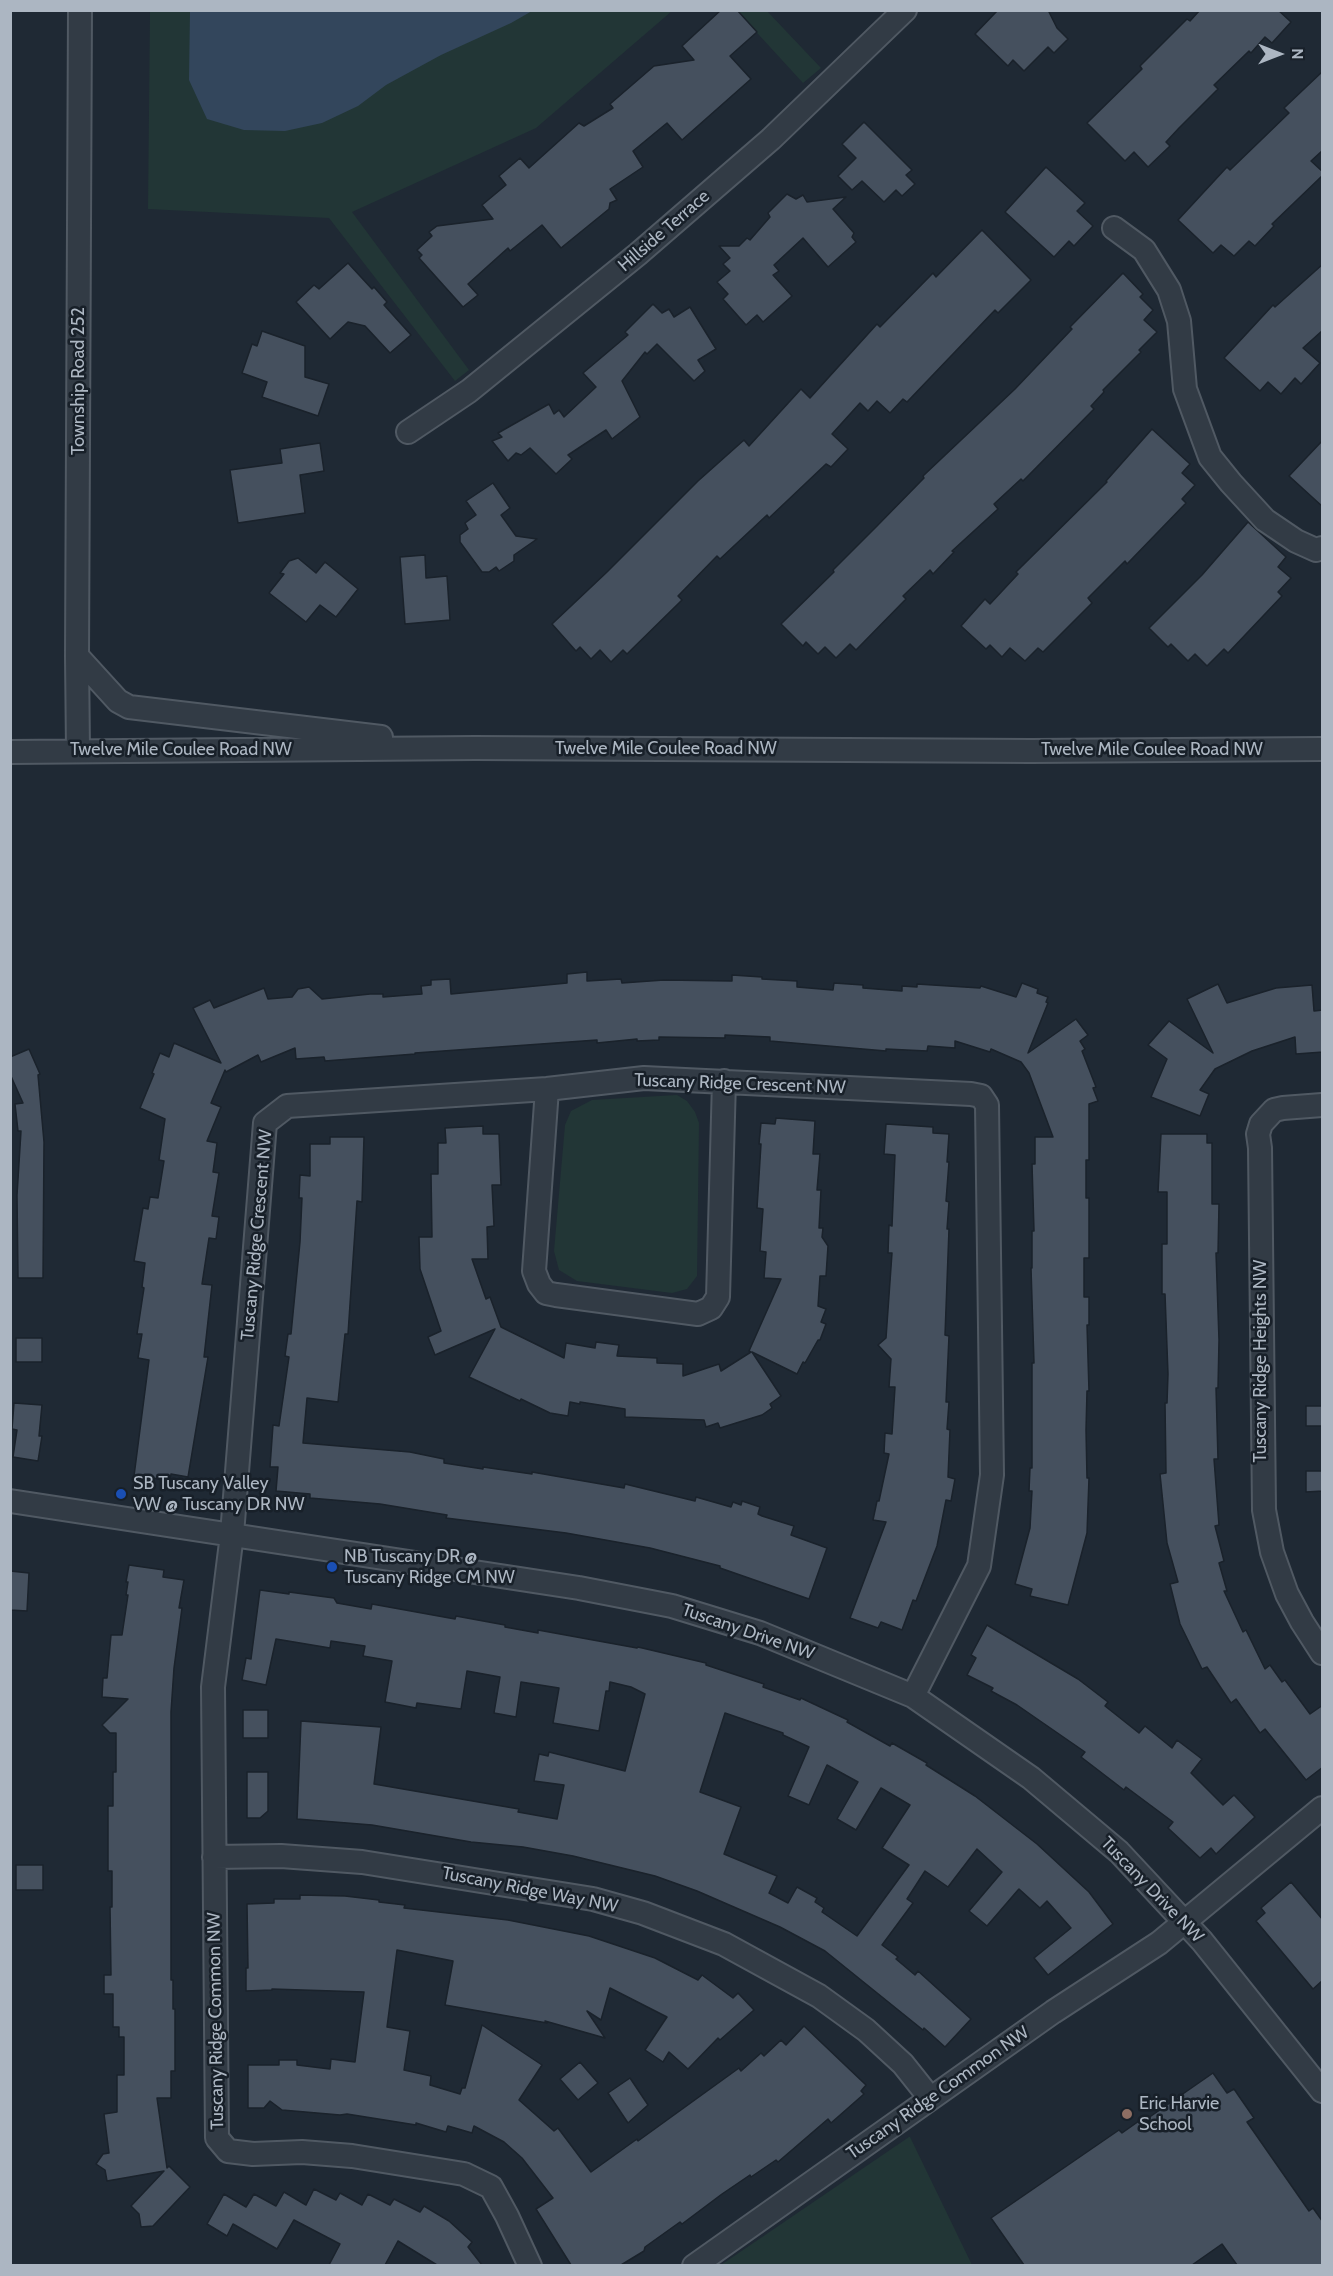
<!DOCTYPE html>
<html>
<head>
<meta charset="utf-8">
<style>
  body { margin:0 }
  #map { position:relative; width:1333px; height:2276px; overflow:hidden; background:#1f2934; font-family:Cabin,sans-serif }
  canvas { display:block }
  .frame { position:absolute; inset:0; border:12px solid #acb6c2; pointer-events:none }
  .north { position:absolute; left:1249px; top:24px; width:60px; height:60px; -webkit-text-stroke:4px #182029; paint-order:stroke; rotate:90deg; font-size:16px; font-weight:700; line-height:24px; text-align:center; color:#acb6c2 }
  .north::after { content:''; display:block; margin:auto; width:21px; height:27px; background:#acb6c2; clip-path:polygon(50% 0,100% 100%,50% 72%,0 100%) }
</style>
</head>
<body>
<div id="map">
<canvas width="1333" height="2276"></canvas>
<div class="frame"></div>
<div class="north">N</div>
</div>
<script>
const c = document.querySelector('canvas').getContext('2d');
c.lineJoin = 'round';
function fill(path, color) { c.fillStyle = color; c.fill(path, 'evenodd'); }
const shape = rows => new Path2D(rows.map(r => 'M' + r).join(''));
function stroke(path, color, width, dash) { c.strokeStyle = color; c.lineWidth = width; c.lineCap = dash ? 'butt' : 'round'; c.setLineDash(dash || []); c.stroke(path); }
function write(font, color, halo, rows, align = 'center') {
  c.font = font + ' Cabin,sans-serif'; c.lineWidth = 5; c.setLineDash([]); c.textBaseline = 'middle'; c.strokeStyle = halo; c.fillStyle = color; for (const [text, x, y, turn = 0] of rows) {
    c.save(); c.translate(x, y); c.rotate((+turn || 0) * Math.PI / 180); c.textAlign = isNaN(turn) ? turn : align; if (halo) c.strokeText(text, 0, 0); c.fillText(text, 0, 0); c.restore();
  }
}
fill(shape([
  [150,11,672,11,536,128,352,212,469,370,455,381,329,218,148,209],
  [737,11,767,11,821,68,803,83],
  [677,1095,687,1101,695,1112,699,1123,697,1276,687,1289,672,1293,577,1281,559,1270,554,1251,565,1125,571,1111,592,1100],
  [910,2137,972,2265,721,2265,909,2137]
]), '#223636');
fill(shape([
  [190,11,190,10,532,11,511,23,441,55,386,85,358,106,322,123,285,131,244,130,207,119,189,80]
]), '#33465c');
const building = shape([
  [721,10,737,10,757,32,730,56,751,79,682,140,667,123,633,151,643,167,610,189,617,200,610,203,609,209,561,248,542,225,510,251,508,248,468,284,478,295,463,307,419,258,422,255,417,250,432,236,429,232,437,226,493,219,482,205,506,185,499,176,520,158,529,168,579,123,584,126,613,108,610,104,654,66,694,60,682,46,721,10],
  [998,10,1048,10,1057,28,1068,39,1054,53,1048,47,1024,71,1013,60,1008,66,975,34,998,10],
  [1200,10,1278,10,1291,22,1272,43,1265,37,1251,53,1249,51,1214,85,1218,89,1179,128,1166,142,1170,146,1148,167,1134,152,1125,161,1087,123,1142,69,1140,66,1187,19,1190,21,1200,10],
  [1323,71,1323,150,1311,161,1323,172,1323,175,1272,224,1274,226,1255,246,1249,241,1234,256,1221,245,1213,253,1178,220,1227,167,1230,170,1289,113,1284,108,1323,71],
  [864,122,912,170,906,175,915,184,902,196,896,190,884,202,862,181,852,190,838,176,856,158,842,144,864,122],
  [1046,167,1085,203,1077,211,1093,226,1074,246,1069,241,1054,257,1005,212,1046,167],
  [787,194,796,199,803,195,807,202,846,197,833,209,854,233,852,237,856,242,828,267,803,238,774,265,779,271,773,275,792,296,763,322,757,315,746,325,723,299,728,294,717,282,730,271,723,264,730,258,719,246,739,246,747,238,750,240,770,217,768,213,787,194],
  [982,230,1031,280,998,313,995,310,907,402,903,399,890,413,877,401,868,411,860,403,832,434,848,449,831,467,826,464,769,518,767,515,720,559,717,556,678,596,682,600,627,654,623,650,611,662,600,650,591,659,580,647,576,651,552,624,607,572,698,481,744,440,749,446,801,389,810,398,877,324,880,327,933,273,936,277,982,230],
  [348,263,372,289,374,287,387,302,384,305,411,335,390,353,365,326,348,322,330,339,296,302,314,285,319,289,348,263],
  [1323,264,1323,330,1303,348,1320,363,1301,384,1295,378,1281,394,1268,382,1260,391,1224,358,1273,305,1275,307,1323,264],
  [1123,273,1143,294,1140,297,1153,310,1144,320,1157,332,1139,350,1141,352,1103,390,1104,392,1091,406,1094,409,1023,481,1021,479,994,504,998,509,952,551,954,552,933,574,930,570,903,596,906,599,856,650,850,644,836,658,825,647,818,654,806,642,803,646,781,624,834,572,833,570,877,526,924,478,923,476,1015,389,1072,329,1070,327,1123,273],
  [653,304,662,313,669,309,674,317,690,307,716,349,698,360,705,371,694,381,657,344,647,354,645,352,622,381,640,417,612,439,606,430,568,455,572,459,556,474,530,448,521,455,516,453,508,461,492,441,502,437,498,433,549,404,554,414,559,410,564,417,596,387,583,373,628,335,625,332,653,304],
  [262,331,305,346,305,377,329,384,318,416,262,397,267,382,242,373,252,344,257,346,262,331],
  [1152,429,1190,464,1182,473,1195,485,1182,499,1186,503,1127,564,1125,561,1088,598,1092,603,1043,652,1038,648,1025,661,1010,648,1002,657,990,645,986,649,961,626,985,599,990,604,1018,574,1016,572,1107,482,1106,481,1152,429],
  [1323,440,1323,507,1289,476,1323,440],
  [320,443,324,471,300,475,305,513,238,523,230,470,282,463,280,449,320,443],
  [493,483,510,508,501,515,516,536,537,539,514,555,514,561,499,571,496,567,489,572,482,572,460,542,460,535,468,529,465,523,476,515,466,501,493,483],
  [1248,522,1286,557,1278,567,1291,578,1278,592,1282,596,1228,653,1224,649,1207,666,1195,654,1188,661,1171,644,1168,647,1149,628,1202,575,1248,522],
  [425,555,426,578,447,576,450,620,405,624,400,557,425,555],
  [298,558,316,573,325,562,358,589,336,617,320,605,306,622,269,593,284,574,280,573,289,561,298,558],
  [587,972,587,981,621,979,622,983,664,980,732,981,732,975,762,977,762,979,797,981,797,987,833,990,834,983,863,985,863,988,902,991,902,986,917,987,917,984,980,988,981,986,1016,997,1022,983,1038,989,1037,993,1048,997,1046,1002,1048,1003,1028,1053,1076,1019,1088,1035,1080,1041,1085,1049,1082,1051,1096,1087,1093,1088,1098,1101,1089,1104,1089,1160,1086,1160,1086,1198,1089,1198,1089,1258,1084,1258,1084,1297,1089,1297,1089,1325,1087,1325,1089,1391,1087,1391,1086,1430,1087,1478,1089,1478,1087,1533,1068,1605,1030,1596,1032,1589,1015,1584,1030,1528,1032,1491,1029,1491,1030,1468,1032,1468,1032,1363,1034,1363,1031,1268,1032,1268,1032,1231,1034,1231,1032,1164,1035,1164,1035,1137,1053,1137,1029,1073,1021,1062,991,1049,990,1052,955,1041,955,1048,928,1046,927,1051,886,1049,886,1051,770,1041,770,1037,725,1035,725,1038,659,1037,659,1040,637,1041,637,1039,597,1043,597,1040,415,1053,415,1054,325,1061,324,1057,296,1059,295,1048,261,1062,258,1055,226,1072,225,1070,211,1103,221,1107,207,1141,217,1143,213,1172,219,1173,212,1216,219,1217,216,1239,209,1238,202,1284,212,1285,204,1357,208,1357,188,1477,171,1474,170,1480,134,1476,149,1360,138,1358,142,1334,137,1334,144,1288,142,1287,145,1263,134,1261,143,1208,148,1209,150,1197,158,1198,164,1161,159,1160,165,1119,140,1108,154,1074,152,1073,160,1053,169,1057,174,1043,221,1063,193,1008,210,1000,214,1008,264,988,268,999,292,997,298,989,309,987,322,999,370,994,383,994,383,997,422,994,421,986,431,985,431,980,450,979,451,994,567,983,567,974,587,972],
  [1218,984,1227,1003,1276,988,1312,985,1314,1011,1323,1010,1323,1052,1296,1054,1295,1037,1252,1051,1215,1069,1200,1090,1209,1094,1200,1116,1151,1097,1167,1059,1148,1045,1169,1021,1213,1053,1187,999,1218,984],
  [29,1049,40,1074,38,1075,44,1142,43,1278,18,1278,17,1195,21,1131,18,1131,15,1104,23,1103,10,1074,10,1057,29,1049],
  [776,1118,815,1121,813,1154,820,1154,817,1190,821,1190,819,1228,823,1228,822,1237,828,1246,826,1276,820,1276,818,1306,826,1309,821,1322,826,1324,820,1340,818,1340,805,1363,803,1362,797,1374,752,1352,781,1396,770,1404,772,1408,762,1415,720,1428,718,1423,706,1427,704,1420,625,1417,625,1409,580,1402,580,1404,570,1402,568,1416,550,1413,521,1399,520,1401,469,1377,495,1329,435,1355,428,1337,441,1331,420,1269,419,1237,432,1237,431,1174,438,1174,438,1143,446,1143,445,1128,483,1126,483,1134,499,1134,501,1185,492,1185,494,1226,487,1227,488,1259,472,1259,486,1299,490,1297,501,1327,564,1358,566,1343,595,1348,596,1342,619,1345,617,1356,657,1358,657,1363,683,1364,683,1376,719,1364,721,1371,751,1352,749,1351,781,1279,764,1278,766,1252,760,1251,763,1209,757,1208,761,1144,759,1144,761,1123,775,1124,776,1118],
  [886,1124,933,1127,933,1133,949,1134,947,1162,949,1162,946,1201,949,1202,947,1229,949,1229,945,1335,949,1336,946,1402,949,1402,947,1429,950,1430,948,1477,955,1479,951,1501,946,1500,937,1546,916,1601,913,1600,902,1630,881,1622,878,1628,850,1618,886,1522,873,1520,877,1501,879,1501,889,1454,884,1453,885,1433,892,1434,895,1387,889,1387,891,1359,878,1345,886,1338,892,1253,888,1253,889,1225,892,1226,895,1155,884,1154,886,1124],
  [1161,1134,1207,1134,1207,1143,1212,1143,1212,1204,1219,1204,1218,1253,1216,1253,1219,1340,1218,1388,1216,1388,1218,1459,1214,1459,1219,1525,1215,1526,1224,1561,1219,1563,1227,1591,1224,1591,1243,1632,1246,1630,1265,1669,1270,1665,1282,1682,1285,1680,1310,1714,1323,1705,1323,1767,1306,1780,1265,1729,1260,1733,1236,1699,1231,1703,1207,1667,1202,1669,1180,1624,1170,1584,1178,1582,1167,1543,1160,1474,1166,1473,1165,1403,1167,1403,1168,1374,1165,1294,1162,1294,1162,1244,1167,1244,1167,1192,1158,1192,1161,1134],
  [330,1137,364,1137,362,1202,357,1201,348,1334,345,1334,338,1402,307,1398,303,1443,410,1452,444,1459,444,1463,483,1469,483,1467,532,1474,532,1472,624,1488,625,1484,695,1501,696,1497,731,1507,733,1502,741,1505,742,1501,760,1507,758,1514,762,1516,794,1526,791,1535,827,1548,809,1599,720,1568,720,1566,650,1548,566,1533,446,1518,447,1515,380,1504,310,1498,310,1494,276,1491,278,1467,270,1467,273,1425,279,1426,289,1357,285,1356,288,1334,291,1334,300,1242,302,1198,299,1198,300,1175,310,1176,310,1144,330,1144,330,1137],
  [16,1338,42,1338,42,1362,16,1362,16,1338],
  [14,1403,42,1405,39,1436,42,1436,38,1461,13,1457,17,1430,12,1429,14,1403],
  [1306,1406,1323,1406,1323,1426,1306,1426,1306,1406],
  [1306,1471,1323,1471,1323,1491,1306,1492,1306,1471],
  [129,1565,164,1570,163,1577,184,1580,179,1608,182,1608,174,1668,171,1712,171,1980,173,1980,173,2009,175,2009,175,2071,171,2071,171,2098,157,2098,167,2168,169,2166,190,2187,153,2226,141,2227,139,2214,131,2206,164,2171,107,2181,105,2170,96,2164,103,2154,109,2153,104,2114,117,2112,117,2075,124,2075,124,2037,119,2037,119,2027,113,2027,113,1994,104,1994,104,1975,111,1975,110,1907,112,1907,112,1871,108,1871,108,1806,113,1806,113,1772,116,1772,116,1733,110,1733,102,1725,128,1699,102,1697,103,1678,107,1678,111,1635,122,1635,128,1595,126,1595,128,1582,126,1582,129,1565],
  [10,1571,29,1573,27,1611,10,1610,10,1571],
  [260,1590,289,1594,289,1592,334,1598,337,1603,371,1609,372,1604,455,1619,456,1616,505,1625,505,1627,538,1633,538,1630,637,1648,638,1647,706,1663,706,1665,764,1684,763,1687,800,1700,801,1698,848,1720,847,1722,890,1746,892,1743,927,1763,926,1765,975,1796,1037,1844,1089,1892,1113,1924,1048,1975,1034,1958,1071,1928,1047,1901,1040,1908,1019,1889,1018,1890,987,1926,969,1911,1002,1872,977,1849,948,1887,925,1871,907,1899,913,1903,882,1945,898,1957,896,1959,915,1975,918,1971,971,2019,945,2047,924,2028,923,2030,825,1951,780,1927,697,1891,655,1876,573,1856,523,1847,471,1842,372,1825,297,1819,301,1721,381,1727,374,1784,519,1809,518,1812,557,1819,564,1785,534,1781,539,1754,548,1756,549,1752,625,1771,645,1694,631,1687,610,1682,609,1691,606,1691,599,1731,553,1723,559,1688,521,1682,516,1717,494,1713,500,1677,467,1671,461,1709,417,1703,416,1708,385,1702,392,1661,363,1656,365,1646,331,1641,330,1648,276,1639,266,1685,242,1680,246,1658,251,1659,260,1590],
  [725,1713,783,1733,783,1735,809,1747,788,1796,809,1805,827,1765,858,1782,837,1819,856,1830,881,1788,910,1805,882,1848,909,1865,857,1936,822,1912,824,1908,815,1902,817,1898,797,1887,788,1903,769,1893,777,1876,724,1854,741,1807,700,1792,725,1713],
  [987,1625,1078,1679,1108,1702,1105,1706,1139,1733,1145,1726,1172,1748,1177,1740,1202,1759,1191,1773,1223,1805,1234,1795,1255,1817,1216,1854,1211,1848,1200,1858,1168,1828,1173,1822,1126,1787,1124,1790,1081,1757,1085,1752,1017,1705,991,1691,993,1688,967,1675,976,1658,971,1655,987,1625],
  [243,1710,268,1710,268,1738,243,1738,243,1710],
  [247,1772,268,1772,268,1811,260,1818,247,1818,247,1772],
  [16,1865,43,1865,43,1890,16,1890,16,1865],
  [1291,1882,1323,1920,1323,1980,1313,1989,1256,1921,1265,1913,1261,1908,1291,1882],
  [300,1895,345,1896,379,1900,379,1902,405,1905,404,1908,508,1920,589,1936,655,1958,698,1980,702,1975,733,1998,738,1993,754,2010,720,2040,718,2038,688,2069,669,2052,663,2062,645,2050,667,2017,610,1988,601,2020,587,2011,605,2038,545,2021,547,2023,445,2005,453,1961,397,1950,387,2027,410,2031,404,2070,431,2076,430,2085,460,2094,462,2088,465,2088,482,2025,542,2065,519,2100,554,2131,558,2128,591,2172,637,2139,638,2141,739,2068,741,2071,761,2053,764,2056,781,2040,786,2045,804,2026,866,2085,861,2091,864,2094,831,2123,828,2119,778,2162,776,2160,751,2177,750,2175,722,2194,682,2224,680,2222,645,2247,644,2251,621,2265,571,2265,536,2209,553,2198,522,2158,504,2142,474,2126,472,2133,448,2126,446,2132,416,2123,416,2125,347,2114,340,2115,282,2110,270,2101,264,2108,248,2108,248,2065,279,2065,279,2060,297,2060,297,2065,330,2069,331,2059,355,2062,364,1992,272,1989,272,1990,246,1991,246,1968,248,1968,247,1904,274,1903,274,1899,300,1899,300,1895],
  [580,2062,598,2083,578,2100,560,2079,580,2062],
  [1213,2073,1227,2093,1234,2089,1254,2118,1247,2122,1309,2211,1313,2208,1323,2222,1323,2265,1237,2265,1222,2244,1192,2265,1024,2265,991,2218,1119,2130,1122,2133,1139,2121,1141,2123,1213,2073],
  [630,2078,648,2105,628,2123,608,2093,630,2078],
  [314,2189,336,2200,340,2193,362,2205,368,2194,390,2205,394,2199,420,2212,424,2206,449,2221,472,2242,468,2247,482,2265,437,2265,398,2241,385,2265,329,2265,340,2244,294,2220,277,2249,233,2224,227,2236,207,2224,224,2194,246,2207,254,2194,276,2206,284,2192,306,2205,314,2189]
]);
fill(building, '#45505e');
stroke(building, '#1a222b', 1.5);
const minor = shape([
  [1114,228,1144,250,1169,290,1179,321,1185,389,1210,457,1231,483,1265,520,1296,541,1316,550,1322,548],
  [408,432,469,391,638,254,771,139,905,10],
  [77,656,118,701,129,707,381,737],
  [78,751,77,656,80,10],
  [10,752,475,748,1031,751,1322,749],
  [547,1089,534,1271,539,1284,546,1293,556,1295,698,1314,711,1308,718,1297,724,1081],
  [1322,1105,1283,1108,1274,1110,1261,1124,1258,1134,1260,1148,1264,1510,1272,1552,1287,1594,1302,1622,1322,1653],
  [10,1501,579,1588,672,1606,760,1633,913,1696,1031,1778,1119,1852,1202,1941,1322,2091],
  [214,1857,281,1856,362,1862,593,1899,643,1913,724,1944,819,1996,866,2030,903,2064,930,2098],
  [530,2266,507,2216,491,2187,464,2174,352,2156,302,2152,253,2154,228,2151,217,2138,213,1687,232,1534,265,1123,287,1106,547,1089,644,1078,971,1094,981,1096,987,1105,992,1475,979,1566,913,1696],
  [694,2266,1053,2012,1159,1943,1322,1808]
]);
stroke(minor, '#505963', 26);
stroke(minor, '#323b45', 22);
for (const [x, y, r, color] of [
  [121,1494,6,"#1a4fb4"],
  [332,1567,6,"#1a4fb4"],
  [1127,2114,6,"#8d6e63"]
]) { const dot = new Path2D(); dot.arc(x, y, r, 0, 2 * Math.PI); c.fillStyle = color; c.fill(dot); stroke(dot, '#182029', 2); }
write('18px', '#acb6c2', '#182029', [
  ["Hillside Terrace",664,231,-41],
  ["Township Road 252",79,381,-90],
  ["Twelve Mile Coulee Road NW",666,749],
  ["Twelve Mile Coulee Road NW",181,750],
  ["Twelve Mile Coulee Road NW",1152,750],
  ["Tuscany Ridge Crescent NW",740,1084,2],
  ["Tuscany Ridge Crescent NW",257,1235,-85],
  ["Tuscany Ridge Heights NW",1261,1361,-90],
  ["Tuscany Drive NW",748,1632,19],
  ["Tuscany Ridge Way NW",530,1890,11],
  ["Tuscany Drive NW",1152,1890,46],
  ["Tuscany Ridge Common NW",216,2021,-91],
  ["Tuscany Ridge Common NW",938,2093,-35]
]);
write('18px', '#acb6c2', '#182029', [
  ["SB Tuscany Valley",133,1484],
  ["VW @ Tuscany DR NW",133,1505],
  ["NB Tuscany DR @",344,1557],
  ["Tuscany Ridge CM NW",344,1578],
  ["Eric Harvie",1139,2104],
  ["School",1139,2125]
], 'left');
</script>
</body>
</html>
